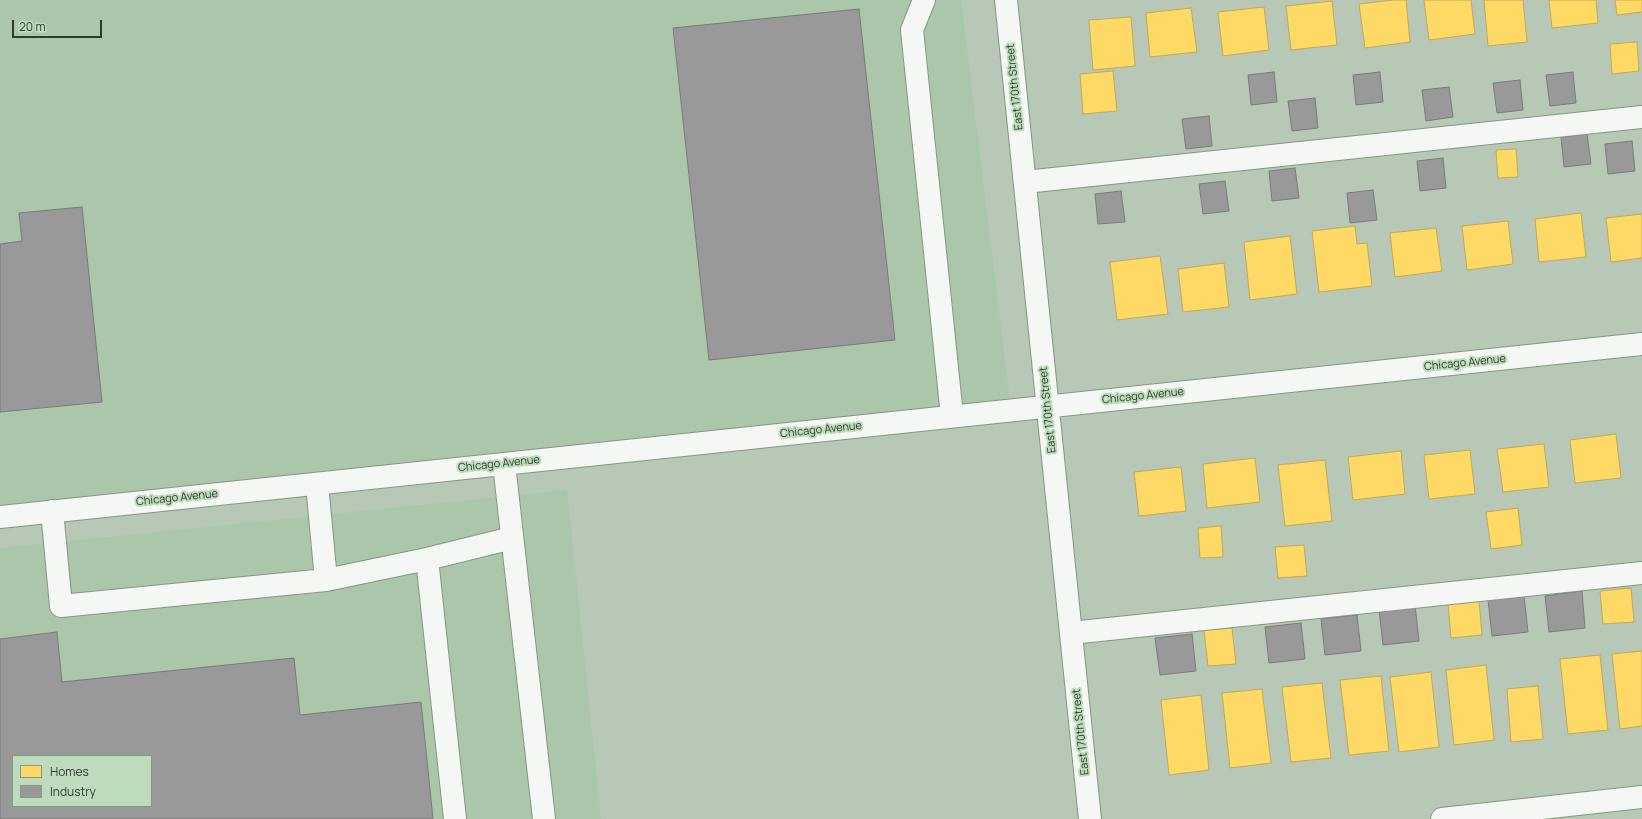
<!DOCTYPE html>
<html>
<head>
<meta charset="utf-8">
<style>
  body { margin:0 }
  #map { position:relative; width:1642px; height:819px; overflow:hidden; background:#b7c8b7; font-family:Manrope,sans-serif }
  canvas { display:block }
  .legend { position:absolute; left:12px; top:755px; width:140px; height:52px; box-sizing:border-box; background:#bedcbd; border:1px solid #849b84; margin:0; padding:5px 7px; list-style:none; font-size:12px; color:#2e3a2e }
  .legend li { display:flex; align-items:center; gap:8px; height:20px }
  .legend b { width:20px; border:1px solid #849b84 }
  .scale { position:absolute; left:12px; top:20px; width:90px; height:18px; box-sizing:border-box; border:2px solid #2e3a2e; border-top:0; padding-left:5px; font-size:12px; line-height:14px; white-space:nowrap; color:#2e3a2e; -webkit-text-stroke:3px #bedcbd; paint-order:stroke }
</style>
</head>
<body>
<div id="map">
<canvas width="1642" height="819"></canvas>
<ul class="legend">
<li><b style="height:11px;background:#ffd966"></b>Homes</li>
<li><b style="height:11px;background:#999"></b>Industry</li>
</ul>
<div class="scale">20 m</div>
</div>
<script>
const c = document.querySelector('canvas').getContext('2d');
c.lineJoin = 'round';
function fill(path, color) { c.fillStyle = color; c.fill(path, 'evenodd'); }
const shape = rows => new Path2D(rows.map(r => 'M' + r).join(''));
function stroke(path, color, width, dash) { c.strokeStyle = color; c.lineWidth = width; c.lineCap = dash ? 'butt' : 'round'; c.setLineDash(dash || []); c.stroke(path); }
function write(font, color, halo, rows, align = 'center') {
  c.font = font + ' Manrope,sans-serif'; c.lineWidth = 4; c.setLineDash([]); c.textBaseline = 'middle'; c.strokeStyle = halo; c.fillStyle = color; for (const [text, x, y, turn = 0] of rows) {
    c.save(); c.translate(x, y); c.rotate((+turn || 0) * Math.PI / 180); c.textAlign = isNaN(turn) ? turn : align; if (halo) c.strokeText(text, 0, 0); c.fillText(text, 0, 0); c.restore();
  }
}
fill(shape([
  [0,0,961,0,1011,410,0,517],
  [567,490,601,819,0,819,0,548],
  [13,756,151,756,151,806,13,806]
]), '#abc6aa');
const homes = shape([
  [1393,0,1406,0,1410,42,1365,48,1359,4,1393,0],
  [1424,0,1471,0,1475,34,1429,40,1424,0],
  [1484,0,1523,0,1527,42,1488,46,1484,0],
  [1549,0,1596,0,1598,23,1552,28,1549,0],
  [1615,0,1642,0,1642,12,1617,15,1615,0],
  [1332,1,1337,45,1291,50,1286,6,1332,1],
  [1264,7,1269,50,1223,56,1218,12,1264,7],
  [1191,8,1197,52,1150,57,1146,13,1191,8],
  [1131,17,1135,66,1093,70,1089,20,1131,17],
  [1637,42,1639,71,1612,74,1610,44,1637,42],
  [1113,71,1117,111,1083,114,1080,74,1113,71],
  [1516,149,1518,177,1498,178,1496,150,1516,149],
  [1581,213,1586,257,1539,262,1535,219,1581,213],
  [1642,214,1642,258,1611,262,1606,218,1642,214],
  [1508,221,1513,264,1467,270,1462,226,1508,221],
  [1355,226,1357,244,1367,243,1372,286,1319,292,1312,231,1355,226],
  [1436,228,1442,271,1395,277,1390,233,1436,228],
  [1290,236,1297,294,1250,300,1244,242,1290,236],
  [1160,256,1168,314,1117,320,1110,262,1160,256],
  [1224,263,1229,307,1183,312,1178,269,1224,263],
  [1616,434,1621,478,1575,483,1570,440,1616,434],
  [1544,444,1549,487,1503,492,1497,449,1544,444],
  [1470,450,1475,494,1429,499,1424,455,1470,450],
  [1401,451,1405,494,1353,500,1348,457,1401,451],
  [1255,458,1260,502,1207,508,1203,464,1255,458],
  [1325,460,1332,521,1285,526,1278,465,1325,460],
  [1181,467,1186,511,1139,516,1134,472,1181,467],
  [1518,508,1522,545,1491,549,1486,512,1518,508],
  [1221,526,1223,557,1200,558,1198,528,1221,526],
  [1304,545,1307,576,1278,578,1275,547,1304,545],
  [1631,588,1634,622,1603,624,1600,591,1631,588],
  [1479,601,1482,635,1451,638,1448,603,1479,601],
  [1232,628,1236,664,1208,666,1204,630,1232,628],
  [1642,651,1642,726,1620,729,1612,654,1642,651],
  [1600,655,1608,730,1568,734,1560,659,1600,655],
  [1486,665,1494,740,1454,745,1446,670,1486,665],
  [1431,672,1439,747,1399,752,1390,677,1431,672],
  [1381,676,1389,751,1349,755,1340,680,1381,676],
  [1322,683,1331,758,1291,762,1282,687,1322,683],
  [1538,686,1543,739,1511,742,1507,689,1538,686],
  [1262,689,1271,763,1230,768,1222,693,1262,689],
  [1201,695,1209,770,1169,775,1161,700,1201,695]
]);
fill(homes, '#ffd966');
stroke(homes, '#c0a955', 1);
const industry = shape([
  [859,9,895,340,709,360,673,28,859,9],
  [1274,72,1277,102,1251,105,1248,75,1274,72],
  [1380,72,1383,102,1356,105,1353,75,1380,72],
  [1573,72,1576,103,1550,106,1546,75,1573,72],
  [1520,80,1523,110,1497,113,1493,83,1520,80],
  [1449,87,1453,117,1426,121,1422,90,1449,87],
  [1315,98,1318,128,1292,131,1288,101,1315,98],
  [1209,116,1212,146,1186,149,1182,119,1209,116],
  [1587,134,1591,164,1564,167,1561,137,1587,134],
  [1632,141,1635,171,1608,174,1605,144,1632,141],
  [1443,158,1446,188,1420,191,1417,161,1443,158],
  [1295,168,1299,198,1272,201,1269,171,1295,168],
  [1225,181,1229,211,1203,214,1199,184,1225,181],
  [1373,190,1377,220,1350,223,1347,193,1373,190],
  [1121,191,1125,222,1098,224,1095,194,1121,191],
  [82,207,102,402,0,412,0,244,22,241,19,213,82,207],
  [1582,591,1585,628,1549,632,1545,596,1582,591],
  [1524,596,1528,632,1492,636,1488,600,1524,596],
  [1415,605,1419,641,1383,645,1379,609,1415,605],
  [1357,615,1361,651,1325,655,1321,619,1357,615],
  [1301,623,1305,659,1269,663,1265,627,1301,623],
  [57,632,62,682,294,658,300,715,421,702,433,819,0,819,0,639,57,632],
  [13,756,151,756,151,806,13,806,13,756],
  [1192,634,1196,671,1160,675,1155,638,1192,634]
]);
fill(industry, '#999');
stroke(industry, '#797c79', 1);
const minor = shape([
  [924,0,912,30,952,416],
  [1006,0,1090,819],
  [1025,182,1642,117],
  [504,464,544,819],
  [52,511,61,606,326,580,317,484],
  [0,517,1642,344],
  [427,559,455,819],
  [326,580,427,559,512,538],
  [1071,633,1642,573],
  [1442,819,1642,797]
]);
stroke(minor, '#889588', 24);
stroke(minor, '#f4f7f4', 22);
write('11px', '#2e3a2e', '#bedcbd', [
  ["East 170th Street",1015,87,-96],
  ["Chicago Avenue",1465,363,-6],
  ["Chicago Avenue",1143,396,-6],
  ["East 170th Street",1048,410,-96],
  ["Chicago Avenue",821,430,-6],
  ["Chicago Avenue",499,464,-6],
  ["Chicago Avenue",177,498,-6],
  ["East 170th Street",1081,732,-96]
]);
</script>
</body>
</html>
